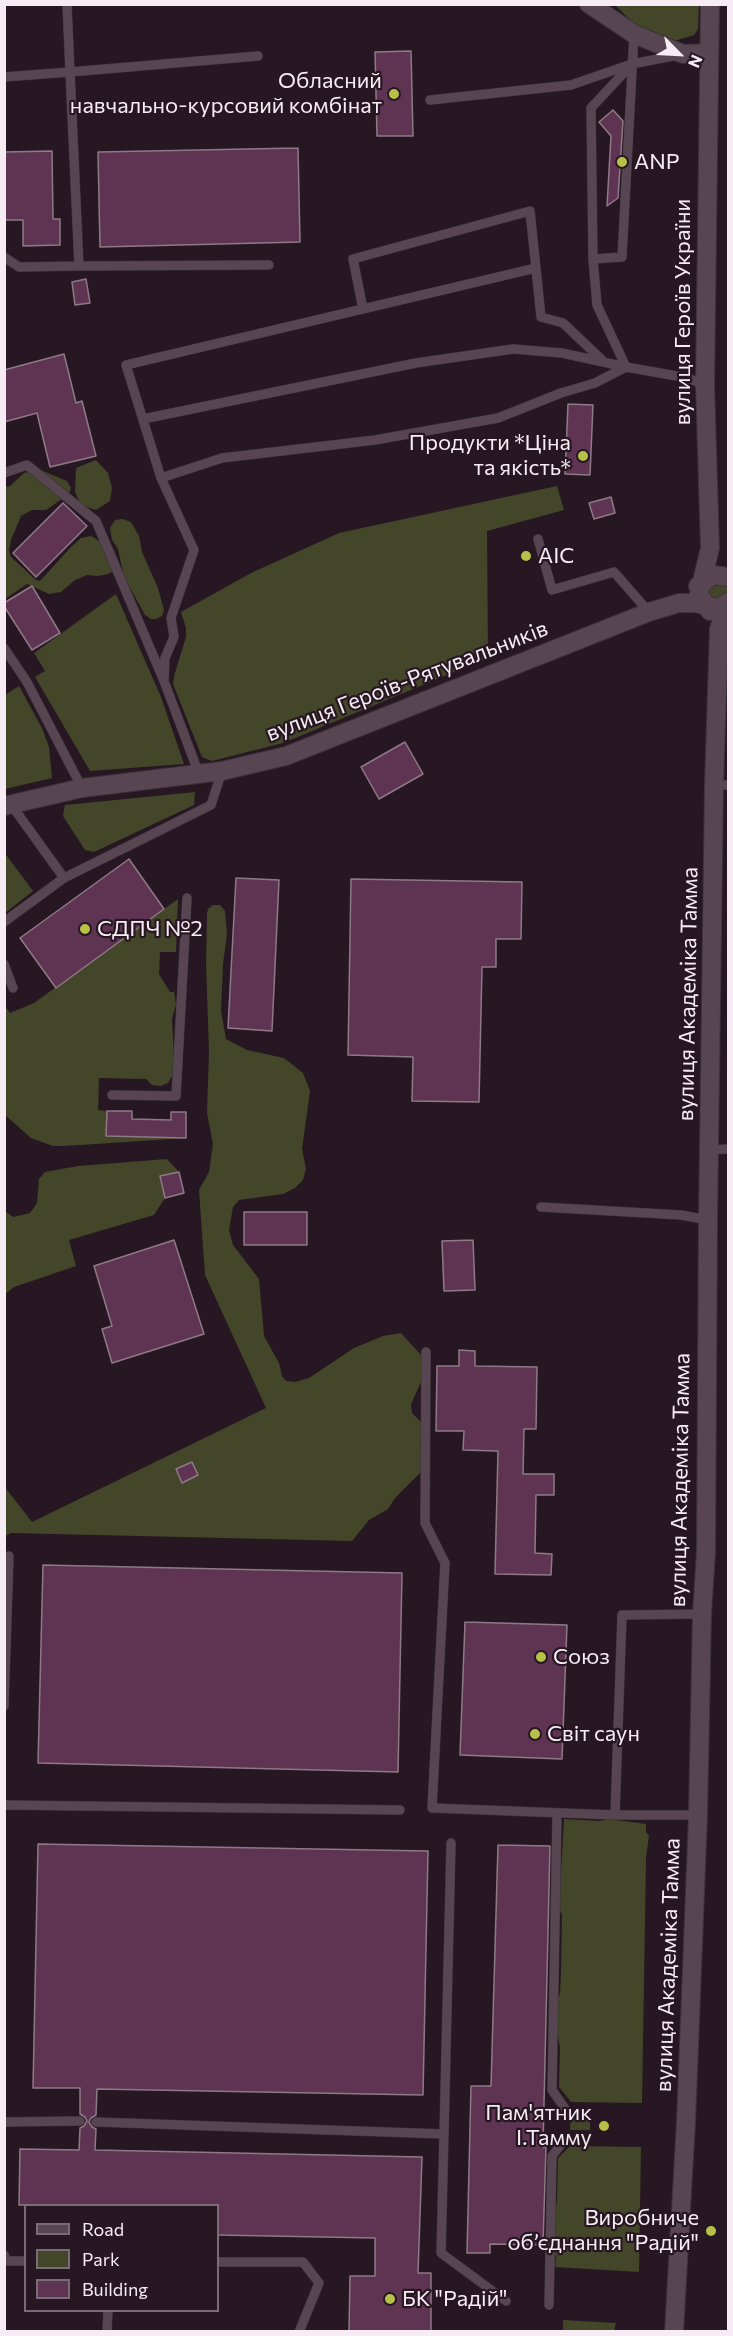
<!DOCTYPE html>
<html>
<head>
<meta charset="utf-8">
<style>
  body { margin:0 }
  #map { position:relative; width:733px; height:2336px; overflow:hidden; background:#271722; font-family:Commissioner,sans-serif }
  canvas { display:block }
  .frame { position:absolute; inset:0; border:6px solid #f7ecf3; pointer-events:none }
  .legend { position:absolute; left:24px; top:2204px; width:195px; height:108px; box-sizing:border-box; background:#271722; border:2px solid #7a6c76; margin:0; padding:8px 10px; list-style:none; font-size:18px; color:#f7ecf3 }
  .legend li { display:flex; align-items:center; gap:12px; height:30px }
  .legend b { width:30px; border:2px solid #7a6c76 }
  .north { position:absolute; left:649px; top:24px; width:60px; height:60px; -webkit-text-stroke:4px #271722; paint-order:stroke; rotate:114deg; font-size:16px; font-weight:700; line-height:24px; text-align:center; color:#f7ecf3 }
  .north::after { content:''; display:block; margin:auto; width:21px; height:27px; background:#f7ecf3; clip-path:polygon(50% 0,100% 100%,50% 72%,0 100%) }
</style>
</head>
<body>
<div id="map">
<canvas width="733" height="2336"></canvas>
<div class="frame"></div>
<ul class="legend">
<li><b style="height:8px;background:#584552"></b>Road</li>
<li><b style="height:16px;background:#434628"></b>Park</li>
<li><b style="height:16px;background:#5f3453"></b>Building</li>
</ul>
<div class="north">N</div>
</div>
<script>
const c = document.querySelector('canvas').getContext('2d');
c.lineJoin = 'round';
function fill(path, color) { c.fillStyle = color; c.fill(path, 'evenodd'); }
const shape = rows => new Path2D(rows.map(r => 'M' + r).join(''));
function stroke(path, color, width, dash) { c.strokeStyle = color; c.lineWidth = width; c.lineCap = dash ? 'butt' : 'round'; c.setLineDash(dash || []); c.stroke(path); }
function write(font, color, halo, rows, align = 'center') {
  c.font = font + ' Commissioner,sans-serif'; c.lineWidth = 4.5; c.setLineDash([]); c.textBaseline = 'middle'; c.strokeStyle = halo; c.fillStyle = color; for (const [text, x, y, turn = 0] of rows) {
    c.save(); c.translate(x, y); c.rotate((+turn || 0) * Math.PI / 180); c.textAlign = isNaN(turn) ? turn : align; if (halo) c.strokeText(text, 0, 0); c.fillText(text, 0, 0); c.restore();
  }
}
fill(shape([
  [615,5,699,5,698,29,694,35,674,41,636,26],
  [96,460,108,473,112,488,110,501,96,510,81,505,75,492,76,468],
  [38,469,67,481,71,488,69,494,46,510,32,510,21,516,11,540,9,551,11,557,36,580,40,581,71,547,81,538,91,536,114,550,118,561,114,571,108,574,98,576,87,575,75,580,61,592,49,594,27,584,5,599,5,487,10,486,24,473],
  [557,486,564,510,487,531,488,658,283,743,212,761,202,757,173,684,174,676,186,637,186,628,181,612,251,573,339,533],
  [123,519,131,522,139,536,142,552,158,588,164,610,162,616,156,619,151,619,145,615,124,577,118,549,112,540,110,528,115,520],
  [703,583,728,584,728,598,711,606],
  [116,594,161,697,184,764,90,771,35,677,45,671,34,653],
  [19,686,42,728,49,747,52,778,5,789,5,695],
  [195,792,194,805,94,852,85,850,63,816,65,805],
  [4,852,33,891,5,913,4,913],
  [178,899,176,952,160,952,159,974,170,992,174,992,176,1004,172,1019,174,1057,172,1076,168,1083,161,1086,152,1085,146,1079,99,1078,98,1110,107,1111,107,1135,186,1138,65,1146,53,1146,31,1138,5,1115,4,1005,10,1013,34,1003],
  [213,905,220,905,225,911,227,934,223,964,221,1011,226,1039,247,1050,284,1058,303,1073,310,1091,302,1149,306,1169,303,1180,295,1188,283,1194,239,1200,233,1207,229,1230,233,1245,259,1279,264,1336,279,1363,282,1376,286,1381,295,1382,309,1378,354,1348,383,1336,401,1333,421,1355,423,1368,421,1382,411,1404,412,1413,423,1424,423,1470,395,1498,388,1509,369,1520,352,1541,11,1533,5,1536,4,1486,32,1522,266,1408,205,1275,199,1190,209,1172,213,1144,207,1113,209,1052,206,964,207,914,208,909],
  [167,1159,179,1172,160,1177,165,1198,154,1215,69,1240,76,1266,14,1287,5,1294,5,1211,13,1217,30,1213,37,1203,39,1179,45,1172,78,1166],
  [564,1819,600,1821,608,1819,646,1824,646,1832,649,1836,646,1858,642,2103,571,2102,559,2087,560,2047,557,2032,556,2005,560,1993,561,1973,562,1915,559,1908],
  [571,2115,590,2116,590,2130,570,2130],
  [570,2146,641,2147,639,2272,555,2267,556,2256,551,2248,557,2200,558,2158],
  [563,2320,616,2323,614,2331,563,2331]
]), '#434628');
const building = shape([
  [411,51,413,136,377,136,375,52,411,51],
  [613,110,623,121,618,198,607,206,611,136,599,122,613,110],
  [298,148,300,242,100,247,98,152,298,148],
  [52,151,53,219,60,219,60,245,23,246,23,220,4,220,4,152,52,151],
  [86,279,90,303,75,305,72,282,86,279],
  [64,354,76,403,82,401,96,456,50,467,37,413,4,422,4,370,64,354],
  [568,404,593,405,590,475,565,474,568,404],
  [611,497,615,513,594,519,589,503,611,497],
  [63,503,87,526,36,577,13,553,63,503],
  [32,586,60,633,32,650,4,606,4,603,32,586],
  [405,742,423,774,379,799,361,767,405,742],
  [129,859,164,909,56,988,20,938,129,859],
  [236,878,279,880,272,1031,228,1028,236,878],
  [351,879,522,882,521,939,496,939,496,967,482,967,479,1102,412,1101,413,1057,348,1055,351,879],
  [107,1111,132,1111,132,1119,171,1120,171,1112,186,1112,186,1138,106,1136,107,1111],
  [179,1172,184,1193,165,1198,160,1176,179,1172],
  [244,1212,307,1212,307,1245,244,1245,244,1212],
  [174,1240,204,1334,112,1363,102,1329,112,1326,94,1266,174,1240],
  [473,1240,475,1290,444,1291,442,1241,473,1240],
  [459,1350,475,1351,475,1366,537,1367,536,1429,524,1429,523,1474,554,1474,554,1495,536,1495,535,1553,552,1554,551,1575,495,1574,498,1451,463,1450,464,1431,436,1431,437,1366,459,1366,459,1350],
  [192,1462,198,1475,182,1483,176,1469,192,1462],
  [43,1565,402,1573,398,1772,38,1763,43,1565],
  [465,1622,567,1625,562,1759,460,1755,465,1622],
  [38,1844,428,1851,423,2095,97,2089,96,2115,91,2118,89,2122,92,2127,96,2129,95,2150,422,2157,418,2273,431,2273,431,2331,349,2331,350,2276,375,2276,375,2238,218,2235,218,2205,19,2205,20,2149,79,2150,80,2128,84,2126,87,2121,85,2117,80,2114,80,2088,33,2088,38,1844],
  [498,1845,550,1846,543,2147,546,2147,543,2245,490,2244,490,2253,467,2253,471,2086,491,2086,498,1845]
]);
fill(building, '#5f3453');
stroke(building, '#8e7a87', 1.5);
const lane = shape([
  [67,4,70,72,258,56],
  [4,77,70,72,79,266,269,265],
  [430,100,571,85,632,64,678,55],
  [4,257,19,267,79,266],
  [593,259,591,108,631,65],
  [363,309,353,259,530,211,541,317,563,323,602,360],
  [143,419,416,363,513,349,562,353,626,367,688,378,705,385],
  [4,473,27,465,96,521,164,681,199,774],
  [161,478,126,365,536,268],
  [538,539,552,590,614,572,649,612],
  [4,648,27,682,82,788],
  [164,681,165,658,174,637,171,618,194,550,161,478,222,458,375,440,498,418,561,393,595,383,626,367,597,305,593,259,622,257,634,34],
  [714,785,728,785],
  [10,803,64,878,211,805,222,771],
  [4,922,64,878],
  [4,964,13,988],
  [112,1095,176,1096,187,898],
  [710,1150,728,1149],
  [541,1207,681,1215,708,1220],
  [426,1352,425,1523,445,1563,432,1808,615,1815],
  [4,1706,9,1556],
  [4,1805,400,1810],
  [557,1813,552,2090,566,2110],
  [698,1815,615,1815,622,1615,702,1614],
  [4,2122,80,2121],
  [96,2122,444,2134,441,2253,506,2301],
  [444,2134,451,1843],
  [4,2255,7,2261,26,2261],
  [218,2262,303,2262,319,2283,299,2332],
  [549,2305,552,2156,566,2138],
  [107,2332,108,2310]
]);
const street = shape([
  [589,4,634,34,683,54,709,53]
]);
const secondary = shape([
  [710,4,705,385,710,548,699,594,710,611],
  [698,586,713,575,728,577],
  [4,806,82,788,222,771,286,756,649,612,679,603,695,603,718,608,728,602],
  [674,2332,686,2122,698,1815,702,1614,706,1552,708,1220,714,785,719,629,728,604]
]);
stroke(lane, '#3d323a', 10);
stroke(street, '#3d323a', 20);
stroke(secondary, '#3d323a', 20);
stroke(lane, '#584552', 9);
stroke(street, '#584552', 18);
stroke(secondary, '#584552', 18);
for (const [x, y, r, color] of [
  [394,94,6,"#b7c148"],
  [622,162,6,"#b7c148"],
  [583,456,6,"#b7c148"],
  [526,556,6,"#b7c148"],
  [85,929,6,"#b7c148"],
  [541,1657,6,"#b7c148"],
  [535,1734,6,"#b7c148"],
  [604,2126,6,"#b7c148"],
  [711,2231,6,"#b7c148"],
  [390,2299,6,"#b7c148"]
]) { const dot = new Path2D(); dot.arc(x, y, r, 0, 2 * Math.PI); c.fillStyle = color; c.fill(dot); stroke(dot, '#271722', 2); }
write('22px', '#f7ecf3', '#271722', [
  ["Обласний",382,81,"right"],
  ["навчально-курсовий комбінат",382,106,"right"],
  ["ANP",634,162],
  ["Продукти *Ціна",571,443,"right"],
  ["та якість*",571,468,"right"],
  ["АІС",538,556],
  ["СДПЧ №2",97,929],
  ["Союз",553,1657],
  ["Світ саун",547,1734],
  ["Пам'ятник",592,2113,"right"],
  ["І.Тамму",592,2138,"right"],
  ["Виробниче",699,2218,"right"],
  ["об’єднання \"Радій\"",699,2243,"right"],
  ["БК \"Радій\"",402,2299]
], 'left');
write('22px', '#f7ecf3', '#271722', [
  ["вулиця Героїв України",683,312,-90],
  ["вулиця Героїв-Рятувальників",407,681,-21],
  ["вулиця Академіка Тамма",688,994,-89],
  ["вулиця Академіка Тамма",680,1480,-89],
  ["вулиця Академіка Тамма",668,1965,-88]
]);
</script>
</body>
</html>
